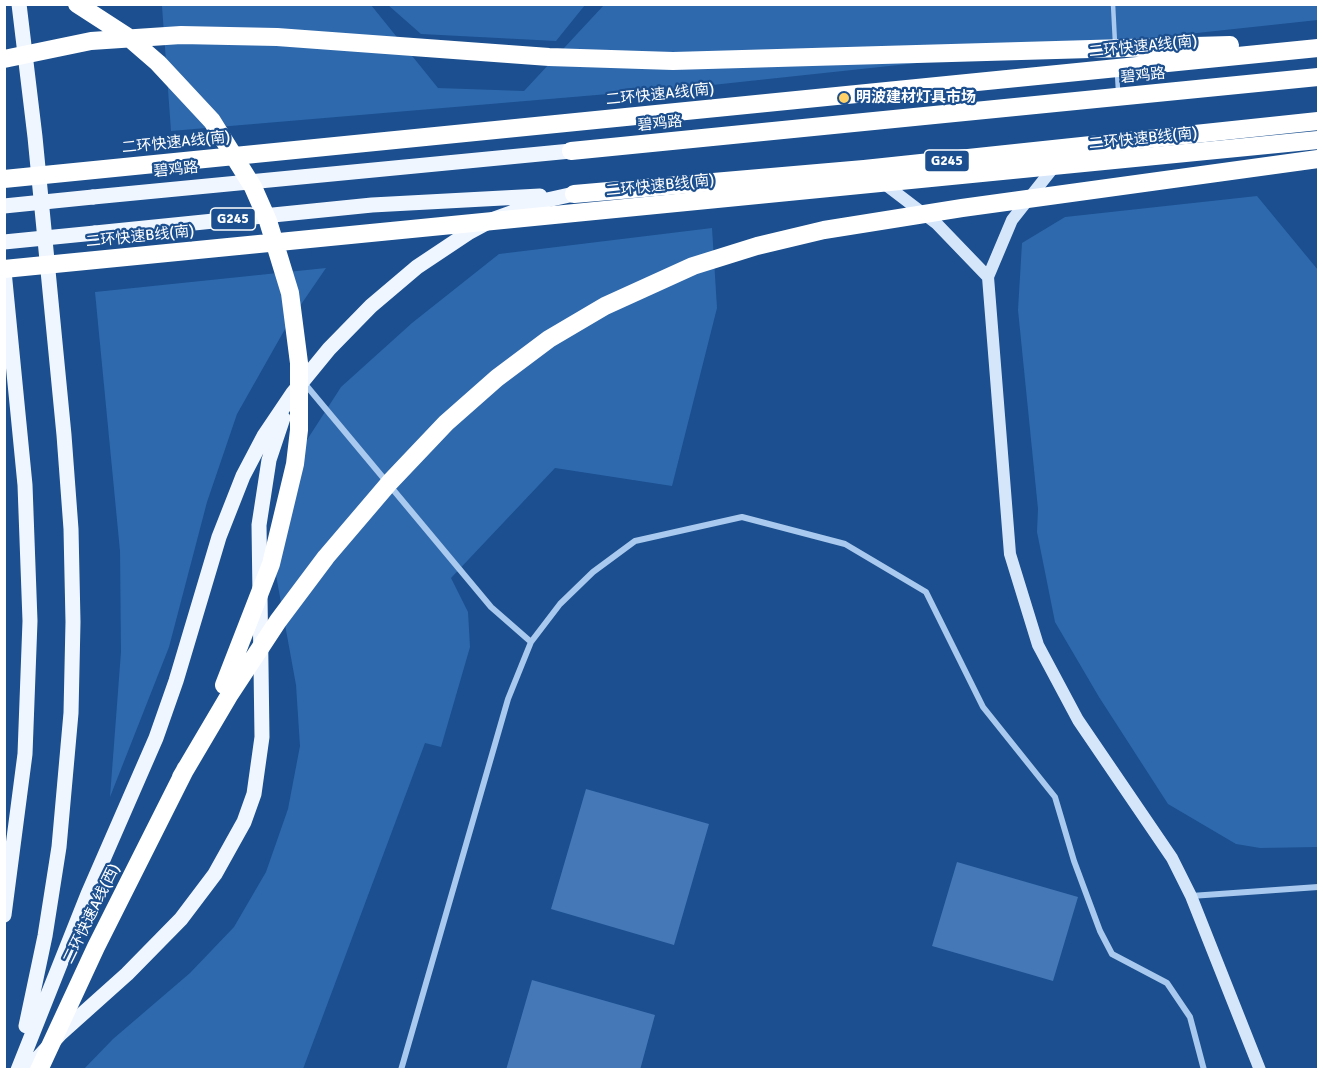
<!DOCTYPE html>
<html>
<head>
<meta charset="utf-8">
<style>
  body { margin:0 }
  #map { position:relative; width:1323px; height:1074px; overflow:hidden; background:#1b4f8f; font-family:Signika,sans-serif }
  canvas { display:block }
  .frame { position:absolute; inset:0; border:6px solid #fff; pointer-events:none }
</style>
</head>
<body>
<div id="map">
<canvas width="1323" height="1074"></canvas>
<div class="frame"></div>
</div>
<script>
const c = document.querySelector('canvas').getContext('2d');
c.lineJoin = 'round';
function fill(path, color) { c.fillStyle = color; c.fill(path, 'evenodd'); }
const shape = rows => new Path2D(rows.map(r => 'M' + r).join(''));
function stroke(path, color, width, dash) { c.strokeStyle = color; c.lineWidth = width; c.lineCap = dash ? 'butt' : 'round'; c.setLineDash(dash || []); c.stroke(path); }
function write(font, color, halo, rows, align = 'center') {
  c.font = font + ' Signika,"Noto Sans SC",sans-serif'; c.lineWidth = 4.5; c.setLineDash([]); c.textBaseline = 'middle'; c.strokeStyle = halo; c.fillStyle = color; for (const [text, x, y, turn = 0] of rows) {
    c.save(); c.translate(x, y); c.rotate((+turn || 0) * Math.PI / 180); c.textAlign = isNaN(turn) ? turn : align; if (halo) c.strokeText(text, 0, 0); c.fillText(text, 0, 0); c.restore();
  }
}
fill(shape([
  [176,4,371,5,438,88,524,91,604,5,1318,4,1318,20,703,86,171,131,162,6],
  [388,5,585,5,556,41,421,34],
  [1257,196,1318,270,1318,847,1260,848,1236,844,1168,804,1099,697,1055,622,1037,532,1038,509,1018,310,1022,243,1065,217],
  [712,228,717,308,672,486,555,468,451,578,468,612,470,647,441,747,425,743,303,1069,83,1070,113,1039,190,973,234,927,266,872,288,809,300,746,296,685,276,575,305,443,341,387,412,323,499,254],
  [326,268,289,322,237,414,207,502,169,647,110,797,121,652,120,551,95,292]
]), '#2e69ad');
fill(shape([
  [586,789,709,824,674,945,551,909],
  [957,862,1078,897,1053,981,932,946],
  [532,980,655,1015,640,1070,506,1070]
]), '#4478b7');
stroke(shape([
  [1113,4,1115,43],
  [1117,73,1118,91]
]), '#a9c9ee', 4.5);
stroke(shape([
  [305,384,491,607,531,642],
  [1191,896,1318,887],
  [401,1070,508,699,531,642,560,604,593,572,635,541,742,517,845,544,926,592,983,707,1055,797,1074,861,1100,931,1112,954,1167,983,1190,1017,1204,1070]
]), '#a9c9ee', 6);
stroke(shape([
  [1057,163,1012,220,988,277,1010,554,1038,645,1078,720,1172,858,1191,896,1260,1070],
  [882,182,937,224,988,277]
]), '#d6e6fa', 12);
stroke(shape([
  [19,4,35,137,64,435,71,529,73,622,71,713,59,847,45,936,26,1026],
  [93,197,571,151],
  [95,233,372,205,540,196],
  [4,271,25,485,30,621,25,754,4,915],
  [18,1070,88,894,156,738,176,681,219,537,243,476,264,436,293,393,329,349,371,306,417,267,468,233,494,219,547,200,574,194],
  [27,1070,60,1034,127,974,181,919,215,874,244,822,254,794,262,737,259,525,269,460,283,418]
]), '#f0f6ff', 15);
stroke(shape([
  [571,151,1318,77],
  [574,194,864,169,1318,121]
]), '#fff', 18);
stroke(shape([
  [4,206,93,197],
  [4,242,95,233]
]), '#f0f6ff', 15);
stroke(shape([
  [77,4,128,37,158,63,212,121,253,187,268,221,290,293,299,363,299,430,295,464,271,564,224,685],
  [4,59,91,41,181,35,277,37,549,57,673,61,1230,45],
  [4,179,1318,48],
  [4,269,1318,140],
  [181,777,230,694,278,621,326,557,390,482,446,423,497,378,549,339,605,306,693,266,757,246,824,230,962,208,1318,159],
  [39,1070,96,947,186,768]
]), '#fff', 18);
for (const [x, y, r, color] of [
  [844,98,6,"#ffd166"]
]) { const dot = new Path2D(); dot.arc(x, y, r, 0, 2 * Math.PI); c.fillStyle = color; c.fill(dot); stroke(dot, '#1b4f8f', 2); }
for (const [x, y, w] of [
  [947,161,45],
  [233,219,45]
]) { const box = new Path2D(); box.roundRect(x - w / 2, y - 11, w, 22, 4.5); c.fillStyle = '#1b4f8f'; c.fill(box); stroke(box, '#fff', 1.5); }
write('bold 14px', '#fff', null, [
  ["G245",947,161],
  ["G245",233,219]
]);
write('15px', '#fff', '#1b4f8f', [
  ["二环快速A线(南)",1143,47,-6],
  ["碧鸡路",1143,76,-6],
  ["二环快速A线(南)",660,95,-6],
  ["碧鸡路",660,124,-6],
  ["二环快速B线(南)",1143,139,-6],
  ["二环快速A线(南)",176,143,-6],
  ["碧鸡路",176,170,-6],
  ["二环快速B线(南)",660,186,-6],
  ["二环快速B线(南)",140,237,-6],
  ["二环快速A线(西)",92,914,-64]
]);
write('bold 15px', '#fff', '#1b4f8f', [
  ["明波建材灯具市场",856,98]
], 'left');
</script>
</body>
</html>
